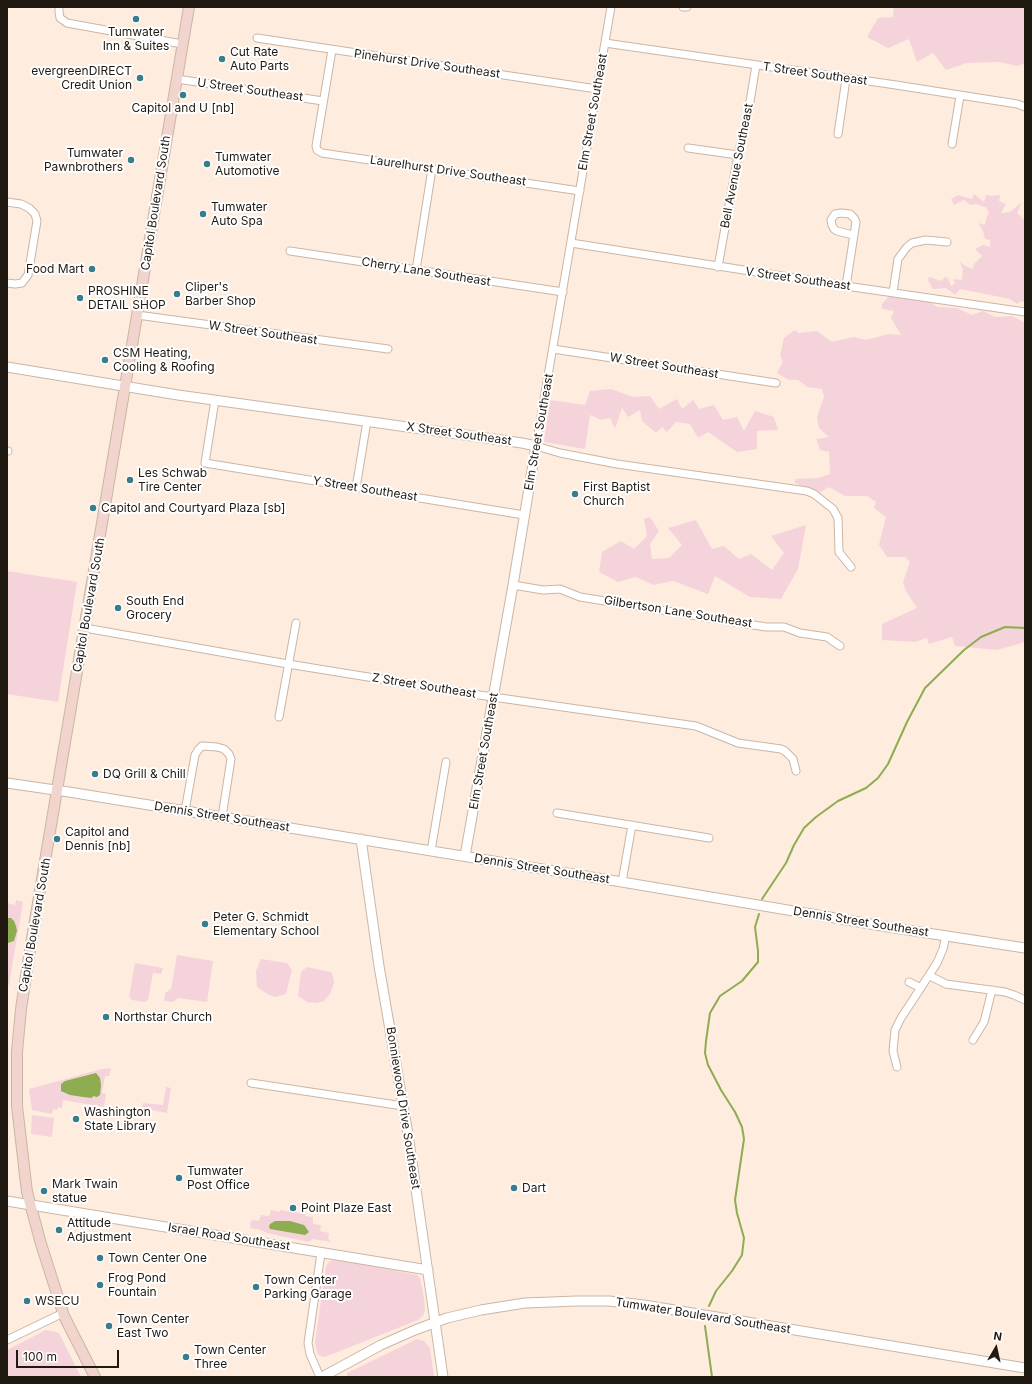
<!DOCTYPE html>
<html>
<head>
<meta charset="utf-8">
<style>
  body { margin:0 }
  #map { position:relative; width:1032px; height:1384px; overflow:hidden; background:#feecde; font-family:Inter,sans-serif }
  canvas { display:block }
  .frame { position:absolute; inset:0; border:8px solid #201912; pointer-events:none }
  .north { position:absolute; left:976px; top:1328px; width:40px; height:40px; -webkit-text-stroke:3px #fff; paint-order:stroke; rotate:9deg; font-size:11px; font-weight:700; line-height:16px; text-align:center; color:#201912 }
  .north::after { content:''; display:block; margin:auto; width:14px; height:18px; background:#201912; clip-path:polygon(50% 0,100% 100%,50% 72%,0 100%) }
  .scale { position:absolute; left:16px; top:1350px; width:103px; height:18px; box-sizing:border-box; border:2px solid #201912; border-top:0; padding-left:5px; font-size:12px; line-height:14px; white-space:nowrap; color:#201912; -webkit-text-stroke:3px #fff; paint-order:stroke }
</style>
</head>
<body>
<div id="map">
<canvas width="1032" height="1384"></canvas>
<div class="frame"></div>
<div class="north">N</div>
<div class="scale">100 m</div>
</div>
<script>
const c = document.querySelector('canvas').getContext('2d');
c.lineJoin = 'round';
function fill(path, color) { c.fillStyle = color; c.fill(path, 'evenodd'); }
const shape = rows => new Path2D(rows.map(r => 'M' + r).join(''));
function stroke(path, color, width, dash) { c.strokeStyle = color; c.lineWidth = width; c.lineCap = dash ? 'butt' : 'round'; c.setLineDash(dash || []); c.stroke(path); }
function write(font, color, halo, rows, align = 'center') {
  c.font = font + ' Inter,sans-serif'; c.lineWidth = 4; c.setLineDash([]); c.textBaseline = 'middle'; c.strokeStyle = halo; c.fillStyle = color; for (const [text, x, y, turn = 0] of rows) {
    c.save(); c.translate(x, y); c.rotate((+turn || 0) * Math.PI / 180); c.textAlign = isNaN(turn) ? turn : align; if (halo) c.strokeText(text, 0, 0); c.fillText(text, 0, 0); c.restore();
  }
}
fill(shape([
  [894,7,1025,7,1025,63,1018,66,999,62,967,63,946,70,933,53,917,62,909,39,888,48,867,37,878,18,893,17],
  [974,194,984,202,986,195,992,196,1000,195,999,201,1006,204,1001,213,1010,212,1022,202,1017,213,1025,220,1025,302,1021,301,1017,304,1010,299,960,289,955,295,946,288,933,289,928,280,929,277,942,281,944,277,948,278,951,286,955,284,953,279,962,280,963,270,960,261,965,266,973,269,974,264,982,256,975,249,983,245,990,247,990,240,985,239,983,231,978,223,985,225,986,219,989,213,986,207,975,204,970,205,964,200,954,205,951,199,958,195,972,199],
  [892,293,927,300,937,307,957,308,972,315,983,311,995,317,1012,316,1025,323,1025,642,997,650,955,646,952,637,929,644,927,638,915,642,882,640,882,624,917,608,906,591,903,582,910,562,905,557,887,557,879,545,886,517,874,508,876,502,867,496,845,496,829,487,819,493,795,483,795,479,818,478,830,474,829,452,820,450,816,439,829,437,819,428,817,417,824,397,822,389,807,387,798,380,789,380,777,373,783,362,780,355,784,338,795,330,799,333,817,331,832,342,854,337,866,340,889,334,901,335,891,318,894,311,882,309,882,304],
  [611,389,633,397,650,396,659,409,677,399,682,409,693,400,699,409,714,405,723,420,737,417,744,431,755,411,774,417,778,430,757,431,757,449,737,452,708,432,698,438,690,424,676,422,667,432,662,427,656,433,642,421,640,410,628,417,622,408,615,429,610,418,601,420,590,415,585,449,544,442,550,400,585,405,590,391],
  [650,517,659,531,650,544,652,559,669,558,682,545,668,528,696,520,712,549,724,546,739,559,751,554,772,570,784,553,771,536,806,525,798,569,781,599,750,597,715,576,708,594,673,581,653,585,636,577,618,582,599,572,602,552,621,541,634,549,647,536,644,519],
  [7,571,77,582,58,702,7,694],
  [16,900,23,902,9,985,7,985,7,903,15,905],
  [177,955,213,961,207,1002,178,998,173,1002,164,1001,165,993,171,989],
  [261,959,287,963,292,970,286,994,275,997,269,995,257,987,256,971],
  [135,963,163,968,161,974,153,973,148,1000,145,1002,132,1000,129,997],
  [307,967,331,972,333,976,334,983,330,994,324,1001,316,1003,307,1002,298,996,301,972],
  [111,1068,109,1076,105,1076,102,1093,106,1094,104,1107,63,1100,62,1108,58,1107,57,1110,53,1109,52,1114,32,1110,29,1089,102,1069],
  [166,1087,171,1088,167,1113,142,1108,143,1103,163,1105],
  [32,1115,54,1118,52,1137,31,1134],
  [271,1210,280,1212,280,1210,305,1214,305,1216,313,1217,313,1224,321,1225,320,1231,329,1233,328,1239,332,1242,313,1239,309,1242,267,1233,261,1230,250,1228,251,1220,259,1221,261,1215,269,1216],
  [334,1260,364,1264,417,1275,420,1278,424,1298,425,1310,423,1316,418,1320,325,1357,318,1355,315,1343,326,1266,330,1261],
  [46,1330,59,1333,81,1377,7,1377,7,1350],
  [417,1339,424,1341,430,1348,434,1377,347,1377,347,1373]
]), '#f5d3db');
fill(shape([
  [7,918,11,918,14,921,16,926,17,931,14,941,8,943,7,943],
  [96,1073,100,1078,101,1085,100,1095,97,1097,93,1096,92,1098,83,1097,70,1095,61,1091,61,1084,65,1081],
  [275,1221,290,1221,304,1225,309,1232,305,1235,270,1229,269,1227,270,1224]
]), '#8eac50');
stroke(shape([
  [762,899,786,863,794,845,804,828,816,817,838,801,866,788,878,778,888,764,907,722,925,688,964,650,981,637,1005,627,1025,628],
  [709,1306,716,1291,732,1271,742,1255,744,1238,737,1213,735,1200,744,1139,742,1127,735,1112,721,1090,708,1065,705,1053,706,1041,710,1013,720,996,742,981,758,962,758,951,755,927,759,914],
  [705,1326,712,1377]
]), '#8eac50', 2);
const minor = shape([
  [59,7,59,12,60,18,67,23,182,44],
  [611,7,536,446,560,453,617,464,807,491,814,494,833,509,838,518,839,552,851,567],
  [683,7,687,7],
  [257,38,597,89],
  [605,43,896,85,1017,104,1025,107],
  [332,50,316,146,317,150,322,153,580,191],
  [177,79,323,101],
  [838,134,846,79],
  [952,144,960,96],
  [688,148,738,155],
  [7,202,21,204,29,208,35,214,37,221,28,275,22,283,15,284,7,283],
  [571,243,846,286,1025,312],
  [290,251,563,292],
  [718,267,738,155,748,114,756,65],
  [416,270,432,169],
  [846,286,856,222,854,218,850,214,841,213,835,214,831,220,832,225,834,229,837,231,853,235],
  [893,292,898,259,907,247,912,243,926,240,947,242],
  [137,315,388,349],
  [553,349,776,383],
  [215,400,205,463,524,515],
  [7,451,8,451],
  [356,488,367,421],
  [513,585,543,590,560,589,580,597,766,627,784,627,800,633,827,637,840,646],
  [85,628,288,664,479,695,696,726,738,743,781,749,785,751,793,759,796,771],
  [279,717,296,623],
  [185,811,195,755,198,750,202,746,217,747,224,749,229,754,231,759,222,817],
  [557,813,709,838],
  [431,851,446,762],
  [622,882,632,825],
  [930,976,946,984,1005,992,1014,995,1025,1000],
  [909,982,921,988],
  [973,1040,984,1022,992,990],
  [897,1067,893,1051,895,1030,901,1018,937,963,943,949,946,935],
  [251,1083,403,1106],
  [7,1340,63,1313],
  [320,1377,310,1354,308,1343,321,1253]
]);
const tertiary = shape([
  [7,367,178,395,522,443,536,446,513,585,465,856],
  [7,783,69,792,622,882,888,927,1025,948],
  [361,839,379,966,408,1134,443,1377],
  [7,1201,428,1270],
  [322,1377,381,1345,415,1330,447,1318,481,1310,525,1303,577,1301,609,1301,644,1305,1025,1368]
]);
const secondary = shape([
  [95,1377,64,1316,41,1244,27,1192,17,1106,17,1052,21,1009,29,956,189,7]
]);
stroke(minor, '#cbb6a5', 9);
stroke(tertiary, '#cbb6a5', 11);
stroke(secondary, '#cbb6a5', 12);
stroke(minor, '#fff', 7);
stroke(tertiary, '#fff', 9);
stroke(secondary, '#f1d4ce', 10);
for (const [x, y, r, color] of [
  [136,19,4,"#397c8c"],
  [222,59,4,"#397c8c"],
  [140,78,4,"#397c8c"],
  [183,95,4,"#397c8c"],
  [131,160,4,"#397c8c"],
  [207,164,4,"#397c8c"],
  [203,214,4,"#397c8c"],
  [92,269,4,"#397c8c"],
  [177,294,4,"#397c8c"],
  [80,298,4,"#397c8c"],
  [105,360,4,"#397c8c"],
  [130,480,4,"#397c8c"],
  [575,494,4,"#397c8c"],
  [93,508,4,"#397c8c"],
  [118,608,4,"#397c8c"],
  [95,774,4,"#397c8c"],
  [57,839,4,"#397c8c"],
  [205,924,4,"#397c8c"],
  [106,1017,4,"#397c8c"],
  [76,1119,4,"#397c8c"],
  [179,1178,4,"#397c8c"],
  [514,1188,4,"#397c8c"],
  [44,1191,4,"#397c8c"],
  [293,1208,4,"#397c8c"],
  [59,1230,4,"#397c8c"],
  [100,1258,4,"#397c8c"],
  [100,1285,4,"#397c8c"],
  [256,1287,4,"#397c8c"],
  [27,1301,4,"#397c8c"],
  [109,1326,4,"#397c8c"],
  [186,1357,4,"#397c8c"]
]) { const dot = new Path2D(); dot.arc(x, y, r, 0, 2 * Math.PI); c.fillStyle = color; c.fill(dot); stroke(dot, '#fff', 1.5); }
write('12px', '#201912', '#fff', [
  ["Tumwater",136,32,"center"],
  ["Inn & Suites",136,46,"center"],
  ["Cut Rate",230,52],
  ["Auto Parts",230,66],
  ["evergreenDIRECT",132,71,"right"],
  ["Credit Union",132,85,"right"],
  ["Capitol and U [nb]",183,108,"center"],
  ["Tumwater",123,153,"right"],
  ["Pawnbrothers",123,167,"right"],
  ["Tumwater",215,157],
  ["Automotive",215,171],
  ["Tumwater",211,207],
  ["Auto Spa",211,221],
  ["Food Mart",84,269,"right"],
  ["Cliper's",185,287],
  ["Barber Shop",185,301],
  ["PROSHINE",88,291],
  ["DETAIL SHOP",88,305],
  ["CSM Heating,",113,353],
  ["Cooling & Roofing",113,367],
  ["Les Schwab",138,473],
  ["Tire Center",138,487],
  ["First Baptist",583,487],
  ["Church",583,501],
  ["Capitol and Courtyard Plaza [sb]",101,508],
  ["South End",126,601],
  ["Grocery",126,615],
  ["DQ Grill & Chill",103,774],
  ["Capitol and",65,832],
  ["Dennis [nb]",65,846],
  ["Peter G. Schmidt",213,917],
  ["Elementary School",213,931],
  ["Northstar Church",114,1017],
  ["Washington",84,1112],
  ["State Library",84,1126],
  ["Tumwater",187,1171],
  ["Post Office",187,1185],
  ["Mark Twain",52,1184],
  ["statue",52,1198],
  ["Dart",522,1188],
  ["Point Plaze East",301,1208],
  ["Attitude",67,1223],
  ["Adjustment",67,1237],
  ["Town Center One",108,1258],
  ["Frog Pond",108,1278],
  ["Fountain",108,1292],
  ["Town Center",264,1280],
  ["Parking Garage",264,1294],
  ["WSECU",35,1301],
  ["Town Center",117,1319],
  ["East Two",117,1333],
  ["Town Center",194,1350],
  ["Three",194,1364]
], 'left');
write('12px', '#201912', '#fff', [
  ["Pinehurst Drive Southeast",427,64,8],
  ["T Street Southeast",815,74,8],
  ["U Street Southeast",250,90,8],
  ["Elm Street Southeast",593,112,-80],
  ["Bell Avenue Southeast",737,166,-79],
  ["Laurelhurst Drive Southeast",448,171,8],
  ["Capitol Boulevard South",156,203,-81],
  ["Cherry Lane Southeast",426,272,9],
  ["V Street Southeast",798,279,8],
  ["W Street Southeast",263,333,8],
  ["W Street Southeast",664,366,9],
  ["Elm Street Southeast",539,432,-80],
  ["X Street Southeast",459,434,8],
  ["Y Street Southeast",365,489,9],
  ["Capitol Boulevard South",89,605,-80],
  ["Gilbertson Lane Southeast",678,612,9],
  ["Z Street Southeast",424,686,9],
  ["Elm Street Southeast",484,751,-80],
  ["Dennis Street Southeast",222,817,9],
  ["Dennis Street Southeast",542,869,9],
  ["Dennis Street Southeast",861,922,9],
  ["Capitol Boulevard South",35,925,-80],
  ["Bonniewood Drive Southeast",403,1108,81],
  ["Israel Road Southeast",229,1237,9],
  ["Tumwater Boulevard Southeast",703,1316,9]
]);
</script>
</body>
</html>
